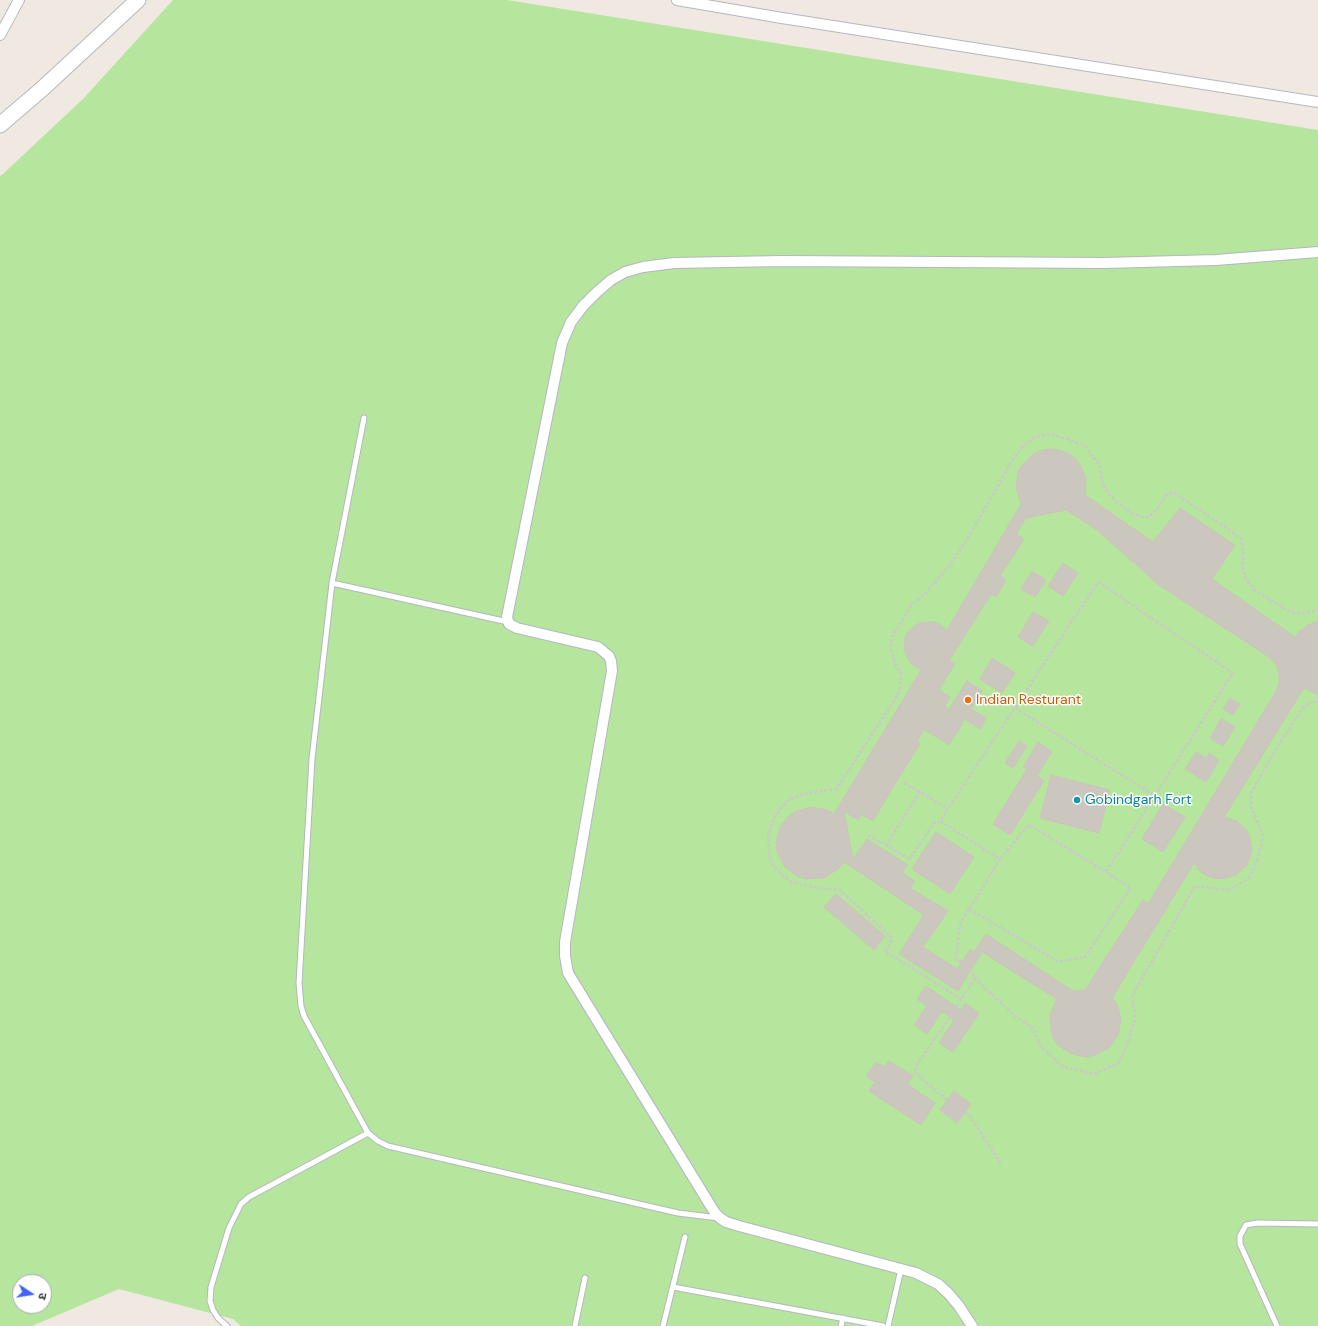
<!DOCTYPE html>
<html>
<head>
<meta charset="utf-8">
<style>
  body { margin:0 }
  #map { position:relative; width:1318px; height:1326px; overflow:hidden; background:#efe9e1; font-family:"DM Sans","Noto Sans Devanagari",sans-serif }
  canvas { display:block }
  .north { position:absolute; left:12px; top:1274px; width:40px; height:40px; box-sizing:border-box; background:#fff; border:1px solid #ababab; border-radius:50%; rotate:102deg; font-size:11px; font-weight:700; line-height:16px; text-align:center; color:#2e2e2e }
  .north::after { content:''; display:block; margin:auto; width:14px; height:18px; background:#4264fb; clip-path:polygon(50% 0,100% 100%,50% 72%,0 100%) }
</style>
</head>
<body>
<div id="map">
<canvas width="1318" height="1326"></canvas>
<div class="north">उ</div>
</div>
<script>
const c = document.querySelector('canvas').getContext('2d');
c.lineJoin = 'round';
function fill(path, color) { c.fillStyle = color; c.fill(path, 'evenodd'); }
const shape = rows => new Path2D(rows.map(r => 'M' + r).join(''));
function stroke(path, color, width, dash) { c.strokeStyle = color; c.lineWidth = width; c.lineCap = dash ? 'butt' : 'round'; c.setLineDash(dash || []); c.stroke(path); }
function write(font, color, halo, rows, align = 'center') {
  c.font = font + ' "DM Sans",sans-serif'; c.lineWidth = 3; c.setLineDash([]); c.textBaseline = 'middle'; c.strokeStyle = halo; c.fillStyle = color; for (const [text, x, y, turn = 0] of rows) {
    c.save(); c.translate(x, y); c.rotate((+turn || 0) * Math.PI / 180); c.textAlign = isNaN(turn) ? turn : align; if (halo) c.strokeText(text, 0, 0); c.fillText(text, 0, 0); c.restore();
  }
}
fill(shape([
  [173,0,507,0,1318,130,1318,1326,241,1326,233,1319,119,1289,32,1326,0,1326,0,176,4,173,84,98],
  [20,1282,44,1282,44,1306,20,1306]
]), '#b6e59e');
const building = shape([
  [1051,449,1059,450,1067,453,1074,457,1079,463,1086,478,1085,495,1153,542,1180,508,1235,545,1212,579,1295,637,1301,630,1308,625,1318,621,1318,695,1304,688,1224,817,1237,821,1247,831,1250,837,1252,851,1247,865,1236,875,1228,878,1220,879,1212,878,1205,875,1199,870,1194,863,1112,998,1117,1004,1121,1019,1118,1035,1109,1048,1095,1055,1087,1057,1071,1054,1058,1045,1053,1038,1051,1030,1050,1014,1057,999,982,952,958,991,899,954,924,915,844,862,838,869,824,878,807,879,799,877,785,867,777,852,776,843,780,827,790,815,796,811,812,807,827,810,834,814,921,670,910,663,904,651,905,638,908,632,913,627,920,623,927,622,934,622,941,625,947,630,1021,504,1016,488,1018,471,1023,464,1035,453,1043,450,1051,449],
  [1066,510,1097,530,1159,585,1269,657,1277,666,1279,675,1279,684,1275,693,1148,904,1143,900,1085,990,1073,991,986,934,974,952,970,949,957,969,923,947,948,911,910,888,915,881,902,872,908,865,867,839,853,859,844,811,1026,518,1066,510],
  [1016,534,1024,539,1000,576,1006,580,996,597,991,594,949,661,955,664,858,820,844,811,1016,534],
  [1063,563,1078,573,1063,596,1048,586,1063,563],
  [1032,571,1046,580,1035,597,1021,589,1032,571],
  [1033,612,1049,621,1033,646,1018,637,1033,612],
  [992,658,1015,673,1002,693,980,679,992,658],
  [967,681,982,691,971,709,986,718,980,729,949,709,967,681],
  [939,690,950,697,928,732,917,725,939,690],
  [1230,698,1240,704,1233,715,1223,709,1230,698],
  [944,706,965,719,949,745,928,732,944,706],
  [1221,719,1235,727,1223,746,1210,738,1221,719],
  [917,725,924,729,917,742,920,744,895,784,885,777,917,725],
  [1019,741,1027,746,1013,768,1005,763,1019,741],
  [1038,742,1052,752,1037,776,1044,781,1010,835,993,824,1027,769,1023,767,1038,742],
  [1196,752,1206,758,1209,753,1219,760,1206,782,1185,769,1196,752],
  [1051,775,1110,790,1099,833,1040,818,1051,775],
  [885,777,895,784,873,821,861,814,885,777],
  [1163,804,1185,817,1163,852,1142,839,1163,804],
  [936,832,974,857,950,894,912,869,936,832],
  [836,894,885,936,874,950,824,907,836,894],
  [926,986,961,1010,965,1003,979,1013,953,1052,939,1043,954,1020,942,1011,927,1034,914,1025,927,1006,917,999,926,986],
  [889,1061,913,1076,907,1084,935,1103,921,1125,869,1091,875,1082,866,1076,876,1062,884,1067,889,1061],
  [954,1091,971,1104,957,1123,940,1110,954,1091]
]);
fill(building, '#cbc7bf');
stroke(building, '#cbc5ba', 1);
const service = shape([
  [364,418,332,583,312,759,299,983,301,1006,304,1016,368,1133,378,1141,388,1146,678,1213,719,1218],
  [332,583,508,622],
  [673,1287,883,1326],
  [227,1326,218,1318,213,1310,210,1301,211,1287,229,1228,241,1204,249,1197,368,1133],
  [575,1326,585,1278],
  [663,1326,685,1237],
  [841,1326,843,1318],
  [888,1326,901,1269],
  [1277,1326,1240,1244,1240,1236,1246,1225,1257,1223,1318,1224]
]);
const minor = shape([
  [677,0,782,18,1318,102],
  [0,35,19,0],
  [972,1326,959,1306,948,1293,938,1284,916,1273,739,1226,726,1222,720,1218,715,1213,568,973,565,956,565,942,612,671,611,661,609,656,598,647,517,628,509,624,507,617,562,343,571,322,583,306,597,292,611,280,625,272,643,267,674,263,782,261,1104,263,1216,260,1318,252]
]);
const secondary = shape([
  [0,125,42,89,138,0]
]);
stroke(service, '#b4b7c1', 7);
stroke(minor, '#b4b7c1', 12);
stroke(secondary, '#b4b7c1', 17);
stroke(shape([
  [1015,708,1155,796],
  [904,783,920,792],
  [868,835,910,859,933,824,940,821],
  [886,845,920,792,948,809],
  [969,909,1059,962,1085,957,1131,888,1106,872],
  [961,962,956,959,960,924,1000,859,940,821,1098,582,1233,673,1106,872,1029,825,1000,859],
  [971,968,975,978,1015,1016,1033,1028,1041,1047,1063,1067,1095,1074,1118,1063,1128,1044,1135,1017,1132,996,1195,886,1229,890,1249,878,1257,862,1263,836,1251,807,1251,793,1275,751,1304,706,1311,703,1318,702],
  [961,999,885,951,893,939,840,890,819,888,801,884,790,881,781,874,773,865,769,854,768,835,775,816,787,801,803,794,835,789,840,784,900,691,901,673,896,666,890,648,893,635,911,606,926,593,952,562,970,535,1013,459,1022,448,1035,437,1052,434,1070,440,1085,446,1100,466,1103,485,1109,494,1128,511,1140,517,1149,517,1158,508,1166,496,1173,492,1241,538,1243,549,1243,568,1246,579,1254,590,1291,612,1301,613,1318,611],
  [957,1006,975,978],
  [947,1100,914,1072,918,1063,950,1017],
  [965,1112,970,1116,1001,1164]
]), '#c9c9c9', 2.5, [3, 2]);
stroke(service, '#fff', 5);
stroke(minor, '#fff', 10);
stroke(secondary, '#fff', 15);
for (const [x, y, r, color] of [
  [968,700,4,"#e8710a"],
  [1077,800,4,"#0f9aa8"]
]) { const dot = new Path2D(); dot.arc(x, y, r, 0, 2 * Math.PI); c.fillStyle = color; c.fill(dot); stroke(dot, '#fff', 1.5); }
write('14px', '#c56008', '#fff', [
  ["Indian Resturant",976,700]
], 'left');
write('14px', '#0d838f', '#fff', [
  ["Gobindgarh Fort",1085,800]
], 'left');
</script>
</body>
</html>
